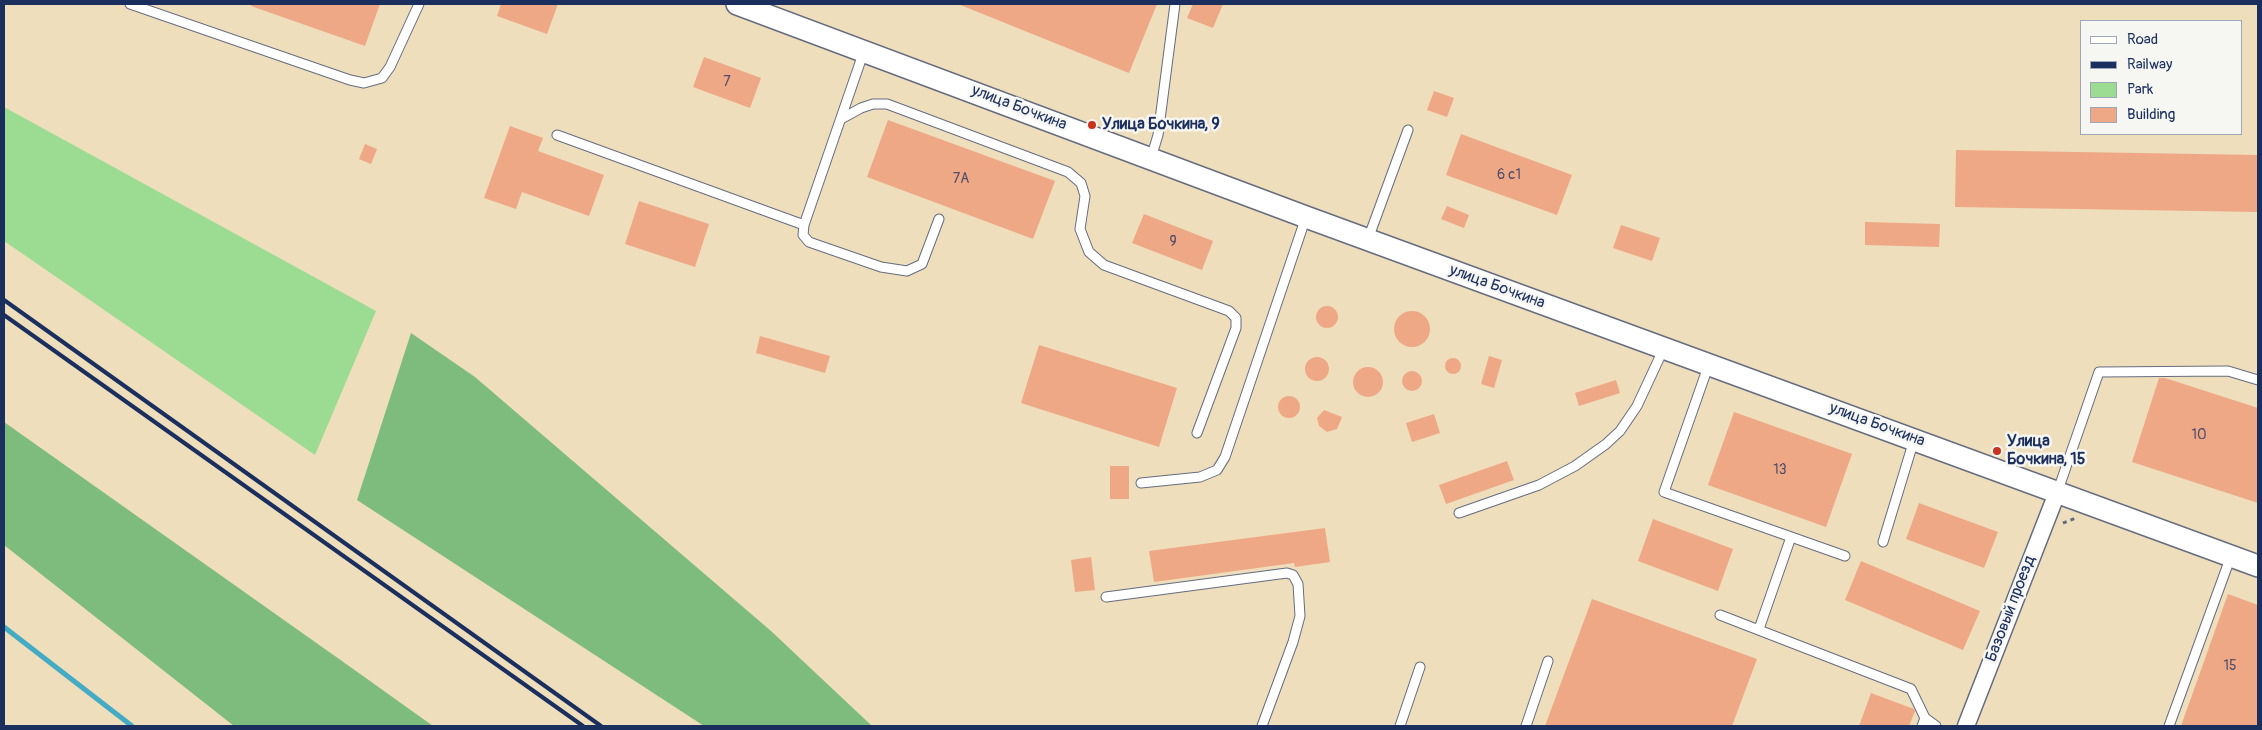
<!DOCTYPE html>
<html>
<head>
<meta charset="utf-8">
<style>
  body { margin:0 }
  #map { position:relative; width:2262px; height:730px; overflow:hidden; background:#eedebc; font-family:Pangolin,sans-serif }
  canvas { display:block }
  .frame { position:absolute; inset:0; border:5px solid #1b2f5e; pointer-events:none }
  .legend { position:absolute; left:2080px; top:20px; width:162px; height:115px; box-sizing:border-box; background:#f6f6f2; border:1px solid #9ea6b7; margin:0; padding:6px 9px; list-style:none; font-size:15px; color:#1b2f5e }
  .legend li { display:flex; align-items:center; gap:10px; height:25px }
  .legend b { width:25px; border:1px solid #9ea6b7 }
</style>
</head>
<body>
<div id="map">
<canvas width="2262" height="730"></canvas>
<div class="frame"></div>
<ul class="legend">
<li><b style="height:6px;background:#fff"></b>Road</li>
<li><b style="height:6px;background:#1b2f5e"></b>Railway</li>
<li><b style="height:14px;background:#9cdc92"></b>Park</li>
<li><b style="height:14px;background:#eea886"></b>Building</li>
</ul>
</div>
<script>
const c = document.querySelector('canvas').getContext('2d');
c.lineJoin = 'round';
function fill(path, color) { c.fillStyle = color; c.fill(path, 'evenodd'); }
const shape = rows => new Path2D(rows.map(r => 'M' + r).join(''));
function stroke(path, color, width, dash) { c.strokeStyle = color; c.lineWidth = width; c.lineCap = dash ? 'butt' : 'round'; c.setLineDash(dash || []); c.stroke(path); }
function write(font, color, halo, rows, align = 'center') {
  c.font = font + ' Pangolin,sans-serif'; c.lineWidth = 5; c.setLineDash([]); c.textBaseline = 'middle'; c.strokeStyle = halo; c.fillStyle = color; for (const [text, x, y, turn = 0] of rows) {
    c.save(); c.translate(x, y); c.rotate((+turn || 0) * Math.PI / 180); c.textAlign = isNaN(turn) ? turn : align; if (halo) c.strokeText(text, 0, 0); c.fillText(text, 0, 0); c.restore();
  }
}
fill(shape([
  [4,107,376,311,315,455,4,241]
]), '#9cdc92');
fill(shape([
  [411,333,475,377,771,631,872,726,704,726,357,500],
  [4,422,356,671,433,726,234,726,4,545]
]), '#7dbc7c');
stroke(shape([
  [4,627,132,726]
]), '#44abc4', 5);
fill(shape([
  [251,4,380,4,365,46,251,6],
  [501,4,558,4,547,34,497,16],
  [958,4,1157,4,1129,73],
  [1193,4,1223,4,1213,28,1187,18],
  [704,57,761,78,750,108,693,87],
  [1434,91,1454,98,1447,117,1427,110],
  [888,120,1055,181,1033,239,867,177],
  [510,126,543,138,538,151,604,175,589,216,522,192,516,209,484,198],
  [1461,134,1572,175,1557,215,1446,175],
  [365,144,377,149,371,164,359,159],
  [1956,150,2258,155,2258,212,1955,207],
  [639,201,709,224,695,267,625,244],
  [1447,206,1469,215,1464,228,1441,219],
  [1144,214,1213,241,1202,270,1132,243],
  [1865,222,1940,224,1939,247,1865,245],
  [1621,225,1660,238,1652,261,1613,248],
  '1316 317a11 11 0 1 1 22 0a11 11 0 1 1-22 0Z',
  '1394 329a18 18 0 1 1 36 0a18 18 0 1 1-36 0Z',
  [760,336,830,356,825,373,756,353],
  [1039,345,1177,388,1159,447,1021,403],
  [1489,356,1502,360,1494,388,1481,384],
  '1305 369a12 12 0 1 1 24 0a12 12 0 1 1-24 0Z',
  '1445 366a8 8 0 1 1 16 0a8 8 0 1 1-16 0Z',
  '1353 382a15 15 0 1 1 30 0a15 15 0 1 1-30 0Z',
  '1402 381a10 10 0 1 1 20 0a10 10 0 1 1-20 0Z',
  [2159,378,2165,378,2258,408,2258,503,2132,462],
  [1616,380,1620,393,1579,406,1575,393],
  '1278 407a11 11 0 1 1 22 0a11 11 0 1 1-22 0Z',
  [1324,410,1342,417,1337,429,1327,432,1319,426,1317,418],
  [1734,412,1852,454,1826,527,1708,485],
  [1434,414,1440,433,1412,442,1406,423],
  [1507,461,1514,480,1446,504,1439,485],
  [1110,466,1129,466,1129,499,1110,499],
  [1919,503,1998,532,1984,568,1906,539],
  [1653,519,1733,549,1718,591,1638,561],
  [1325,528,1330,562,1295,567,1294,563,1154,582,1149,551],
  [1091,557,1095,590,1075,592,1071,560],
  [1861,561,1980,611,1963,650,1845,600],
  [2228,594,2258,605,2258,726,2181,726],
  [1592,599,1757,659,1732,726,1545,726],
  [1871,693,1914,709,1915,711,1909,726,1859,726]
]), '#eea886');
const service = shape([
  [130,4,350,80,364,83,382,78,390,67,419,4],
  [864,51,804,225,803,235,809,242,881,267,907,271,922,264,939,219],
  [841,119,861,108,873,104,887,104,1068,172,1081,183,1085,196,1080,229,1089,252,1104,265,1229,311,1236,318,1236,328,1197,433],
  [557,135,804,225],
  [1151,158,1158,135,1175,4],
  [1368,239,1408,130],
  [1709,364,1664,492,1845,556],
  [1141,483,1200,477,1217,470,1225,457,1306,217],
  [2057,493,2099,372,2228,371,2258,380],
  [1459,513,1539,485,1575,466,1606,444,1620,431,1637,406,1664,348],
  [1883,542,1914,440],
  [1106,597,1287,573,1293,575,1298,584,1300,616,1293,642,1262,726],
  [1720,615,1911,689,1925,718],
  [1759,629,1791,537],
  [1400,726,1420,667],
  [1526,726,1548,661],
  [1922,726,1925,718,1936,726],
  [2169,726,2231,556]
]);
const minor = shape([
  [1966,726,2057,493]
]);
const tertiary = shape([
  [737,4,1306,217,2258,566]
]);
stroke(service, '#656c7f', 11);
stroke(minor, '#656c7f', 19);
stroke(tertiary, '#656c7f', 24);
stroke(shape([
  [2063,523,2076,518]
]), '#656c7f', 3, [4, 4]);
stroke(service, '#fff', 9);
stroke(minor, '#fff', 16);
stroke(tertiary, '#fff', 21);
stroke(shape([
  [4,300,601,726],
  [4,315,583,726]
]), '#1b2f5e', 4);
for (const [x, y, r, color] of [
  [1092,125,5,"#c8321e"],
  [1997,451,5,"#c8321e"]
]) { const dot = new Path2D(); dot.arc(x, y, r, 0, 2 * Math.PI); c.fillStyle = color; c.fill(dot); stroke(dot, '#f6f6f2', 2); }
write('14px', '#504d68', null, [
  ["7",727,82],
  ["6 с1",1509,175],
  ["7А",961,179],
  ["9",1173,242],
  ["10",2199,435],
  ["13",1780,470],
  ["15",2230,666]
]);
write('16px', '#1b2f5e', '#f6f6f2', [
  ["улица Бочкина",1019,108,21],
  ["улица Бочкина",1497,287,20],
  ["улица Бочкина",1877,425,20],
  ["Базовый проезд",2011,609,-69]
]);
write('bold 16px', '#1b2f5e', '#f6f6f2', [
  ["Улица Бочкина, 9",1102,125],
  ["Улица",2007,442],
  ["Бочкина, 15",2007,460]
], 'left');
</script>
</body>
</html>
